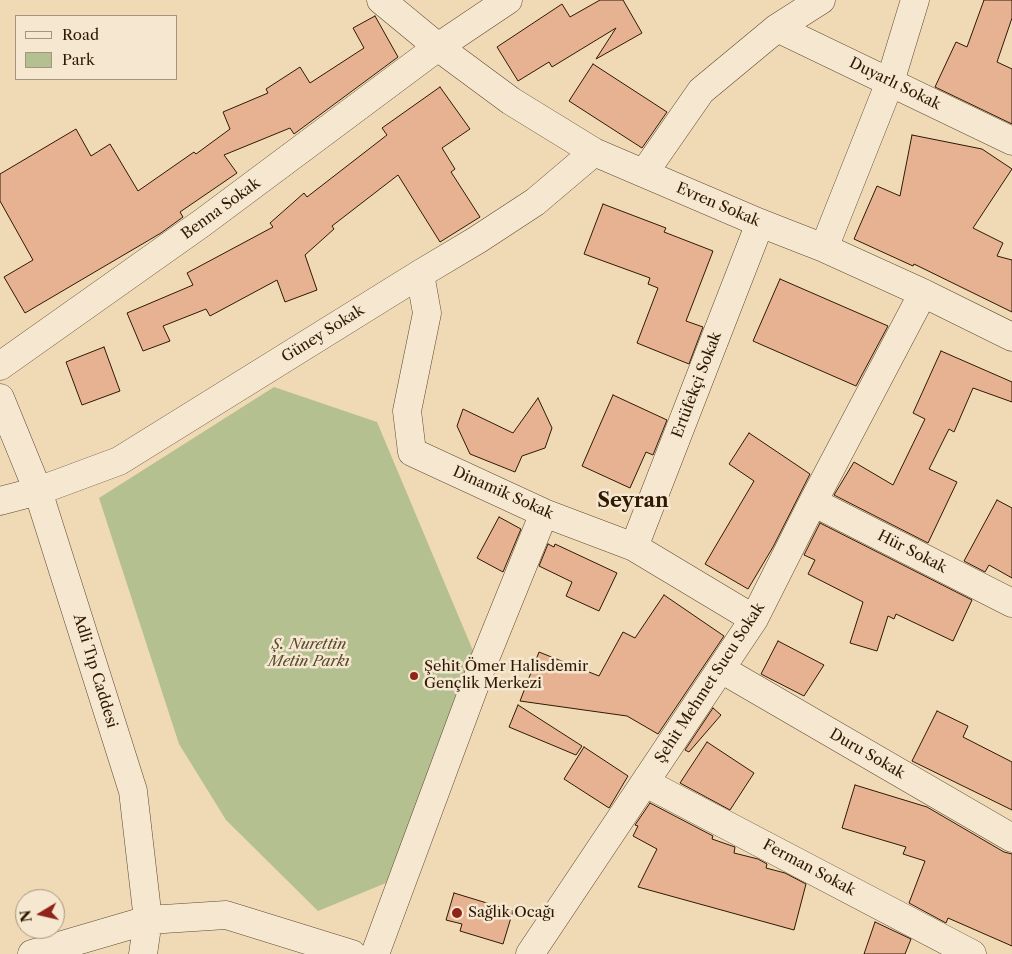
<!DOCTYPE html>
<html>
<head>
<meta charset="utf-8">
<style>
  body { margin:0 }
  #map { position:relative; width:1012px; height:954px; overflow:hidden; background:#f0dab6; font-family:"Libre Caslon Text",serif }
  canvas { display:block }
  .legend { position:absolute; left:15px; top:15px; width:162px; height:65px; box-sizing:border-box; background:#f5e7d0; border:1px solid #a6957e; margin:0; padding:6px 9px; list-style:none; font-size:15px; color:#2f1903 }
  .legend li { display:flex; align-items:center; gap:10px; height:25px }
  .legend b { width:25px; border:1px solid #a6957e }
  .north { position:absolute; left:15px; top:889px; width:50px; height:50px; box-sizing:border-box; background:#f5e7d0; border:1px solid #a6957e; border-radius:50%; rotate:261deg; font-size:14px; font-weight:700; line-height:20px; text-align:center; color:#2f1903 }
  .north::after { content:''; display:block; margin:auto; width:18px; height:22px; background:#8f2418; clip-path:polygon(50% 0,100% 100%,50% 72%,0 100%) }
</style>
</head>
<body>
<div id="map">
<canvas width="1012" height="954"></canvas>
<ul class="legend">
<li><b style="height:6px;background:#f5e7d0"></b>Road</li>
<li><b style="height:14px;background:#b5c091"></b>Park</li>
</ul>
<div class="north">N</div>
</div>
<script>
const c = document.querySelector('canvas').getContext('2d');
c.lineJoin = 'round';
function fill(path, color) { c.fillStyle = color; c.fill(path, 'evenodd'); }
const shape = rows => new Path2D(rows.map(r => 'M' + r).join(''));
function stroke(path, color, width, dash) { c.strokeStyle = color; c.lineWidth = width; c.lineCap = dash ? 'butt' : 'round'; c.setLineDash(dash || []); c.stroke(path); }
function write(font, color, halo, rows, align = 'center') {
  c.font = font + ' "Libre Caslon Text",serif'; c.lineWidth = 5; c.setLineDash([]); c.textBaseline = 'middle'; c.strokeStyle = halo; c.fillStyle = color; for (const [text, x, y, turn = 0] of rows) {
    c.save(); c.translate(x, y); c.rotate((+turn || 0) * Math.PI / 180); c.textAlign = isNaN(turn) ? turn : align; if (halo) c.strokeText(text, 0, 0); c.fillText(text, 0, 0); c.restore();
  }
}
fill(shape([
  [274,387,377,422,474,653,386,883,318,911,226,820,179,744,99,498]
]), '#b5c091');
const building = shape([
  [600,0,623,0,642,33,596,59,616,28,552,67,549,62,518,81,497,47,562,4,570,17,600,0],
  [984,0,1012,0,1012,18,997,62,1012,69,1012,124,935,87,956,42,967,47,984,0],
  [375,16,398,57,294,134,290,128,224,155,237,173,180,212,183,217,161,233,25,313,4,277,33,260,0,201,0,174,76,129,91,156,110,144,138,191,194,152,196,154,230,129,223,112,268,93,266,89,300,67,310,83,364,48,353,28,375,16],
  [593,64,667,112,642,148,569,101,593,64],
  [440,87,470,129,442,148,455,169,451,172,480,217,440,242,398,175,332,226,334,229,305,255,317,290,285,302,277,280,210,316,206,309,163,326,170,341,143,351,127,313,193,285,187,273,273,227,270,223,304,193,307,197,387,135,382,128,440,87],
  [912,135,982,149,1012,169,973,228,1003,243,997,256,1012,260,1012,312,914,264,913,266,854,239,877,186,900,196,912,135],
  [603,204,666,228,664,232,713,251,686,321,703,327,689,364,637,343,658,288,648,284,650,278,584,254,603,204],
  [780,279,888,326,856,386,753,341,780,279],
  [104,347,120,391,82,405,66,362,104,347],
  [941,351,1012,382,1012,402,973,388,954,432,949,429,929,469,957,482,928,543,834,495,854,462,893,485,925,419,913,413,941,351],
  [613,395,667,420,653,455,646,452,630,488,582,466,613,395],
  [538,398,552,428,545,448,522,456,515,472,470,454,457,426,463,409,513,433,538,398],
  [749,433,810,474,773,547,748,589,705,564,754,481,729,464,749,433],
  [997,500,1012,508,1012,578,989,565,985,572,964,561,997,500],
  [499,517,521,529,503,572,477,558,499,517],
  [820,523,972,600,953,641,896,614,894,619,888,616,877,651,850,643,863,602,808,574,815,560,804,555,820,523],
  [548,544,554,547,555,544,617,573,599,611,566,596,572,582,539,566,548,544],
  [664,595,724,636,658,734,627,716,520,701,539,652,599,676,623,632,635,638,664,595],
  [778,641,824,665,804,696,761,674,778,641],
  [518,705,582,746,576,755,509,727,518,705],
  [713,708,721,715,689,752,685,750,713,708],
  [937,711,968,726,963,737,1012,762,1012,810,912,761,937,711],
  [707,742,754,773,730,810,680,783,707,742],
  [584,747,628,776,609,808,564,779,584,747],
  [855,785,927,807,1004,852,1012,854,1012,946,948,918,946,923,909,903,925,861,903,854,906,847,842,828,855,785],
  [650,803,713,836,712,839,735,847,734,853,758,859,767,864,766,868,785,873,806,884,794,930,638,887,657,849,633,836,638,826,635,825,650,803],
  [454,893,513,911,503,944,460,931,462,924,446,920,454,893],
  [875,922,911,939,905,954,864,954,875,922]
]);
fill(building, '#e7b292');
stroke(building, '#2f1903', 1);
const minor = shape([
  [381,0,438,47,511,101,594,152,760,223,824,248,923,293,1012,337],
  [777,28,1012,141],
  [644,173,701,91,777,28,821,0],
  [824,248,890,82,915,0],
  [420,274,427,313,407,411,412,452,544,513,634,547,754,619],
  [0,366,202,223,438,47,508,0],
  [0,398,38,491,133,791,148,920,143,954],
  [0,501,38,491,119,461,420,274,477,240,535,202,594,152],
  [813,502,1012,603],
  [634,547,760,223],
  [721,669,1012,838],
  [646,783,972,954],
  [32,954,148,920,226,915,352,954],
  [375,954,480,671,544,513],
  [530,954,754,619,813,502,923,293]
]);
stroke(minor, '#5f4930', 29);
stroke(minor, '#f5e7d0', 28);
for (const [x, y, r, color] of [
  [414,676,5,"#8f2418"],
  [457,913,6,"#8f2418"]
]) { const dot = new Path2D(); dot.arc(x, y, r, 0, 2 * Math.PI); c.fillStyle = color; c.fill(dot); stroke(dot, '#f5e7d0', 2); }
write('15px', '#2f1903', '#f5e7d0', [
  ["Duyarlı Sokak",895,84,26],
  ["Evren Sokak",718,205,23],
  ["Benna Sokak",221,209,-36],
  ["Güney Sokak",323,334,-32],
  ["Ertüfekçi Sokak",697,385,-69],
  ["Dinamik Sokak",503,493,24],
  ["Hür Sokak",912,552,27],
  ["Adli Tıp Caddesi",95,671,73],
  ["Şehit Mehmet Sucu Sokak",710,683,-57],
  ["Duru Sokak",867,754,30],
  ["Ferman Sokak",809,868,28]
]);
write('italic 15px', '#574b2e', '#f5e7d0', [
  ["Ş. Nurettin",309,645],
  ["Metin Parkı",309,662]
]);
write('15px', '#2f1903', '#f5e7d0', [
  ["Şehit Ömer Halisdemir",424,667],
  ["Gençlik Merkezi",424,684],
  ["Sağlık Ocağı",468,913]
], 'left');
write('bold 20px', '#2f1903', '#f5e7d0', [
  ["Seyran",633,501]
]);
</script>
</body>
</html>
